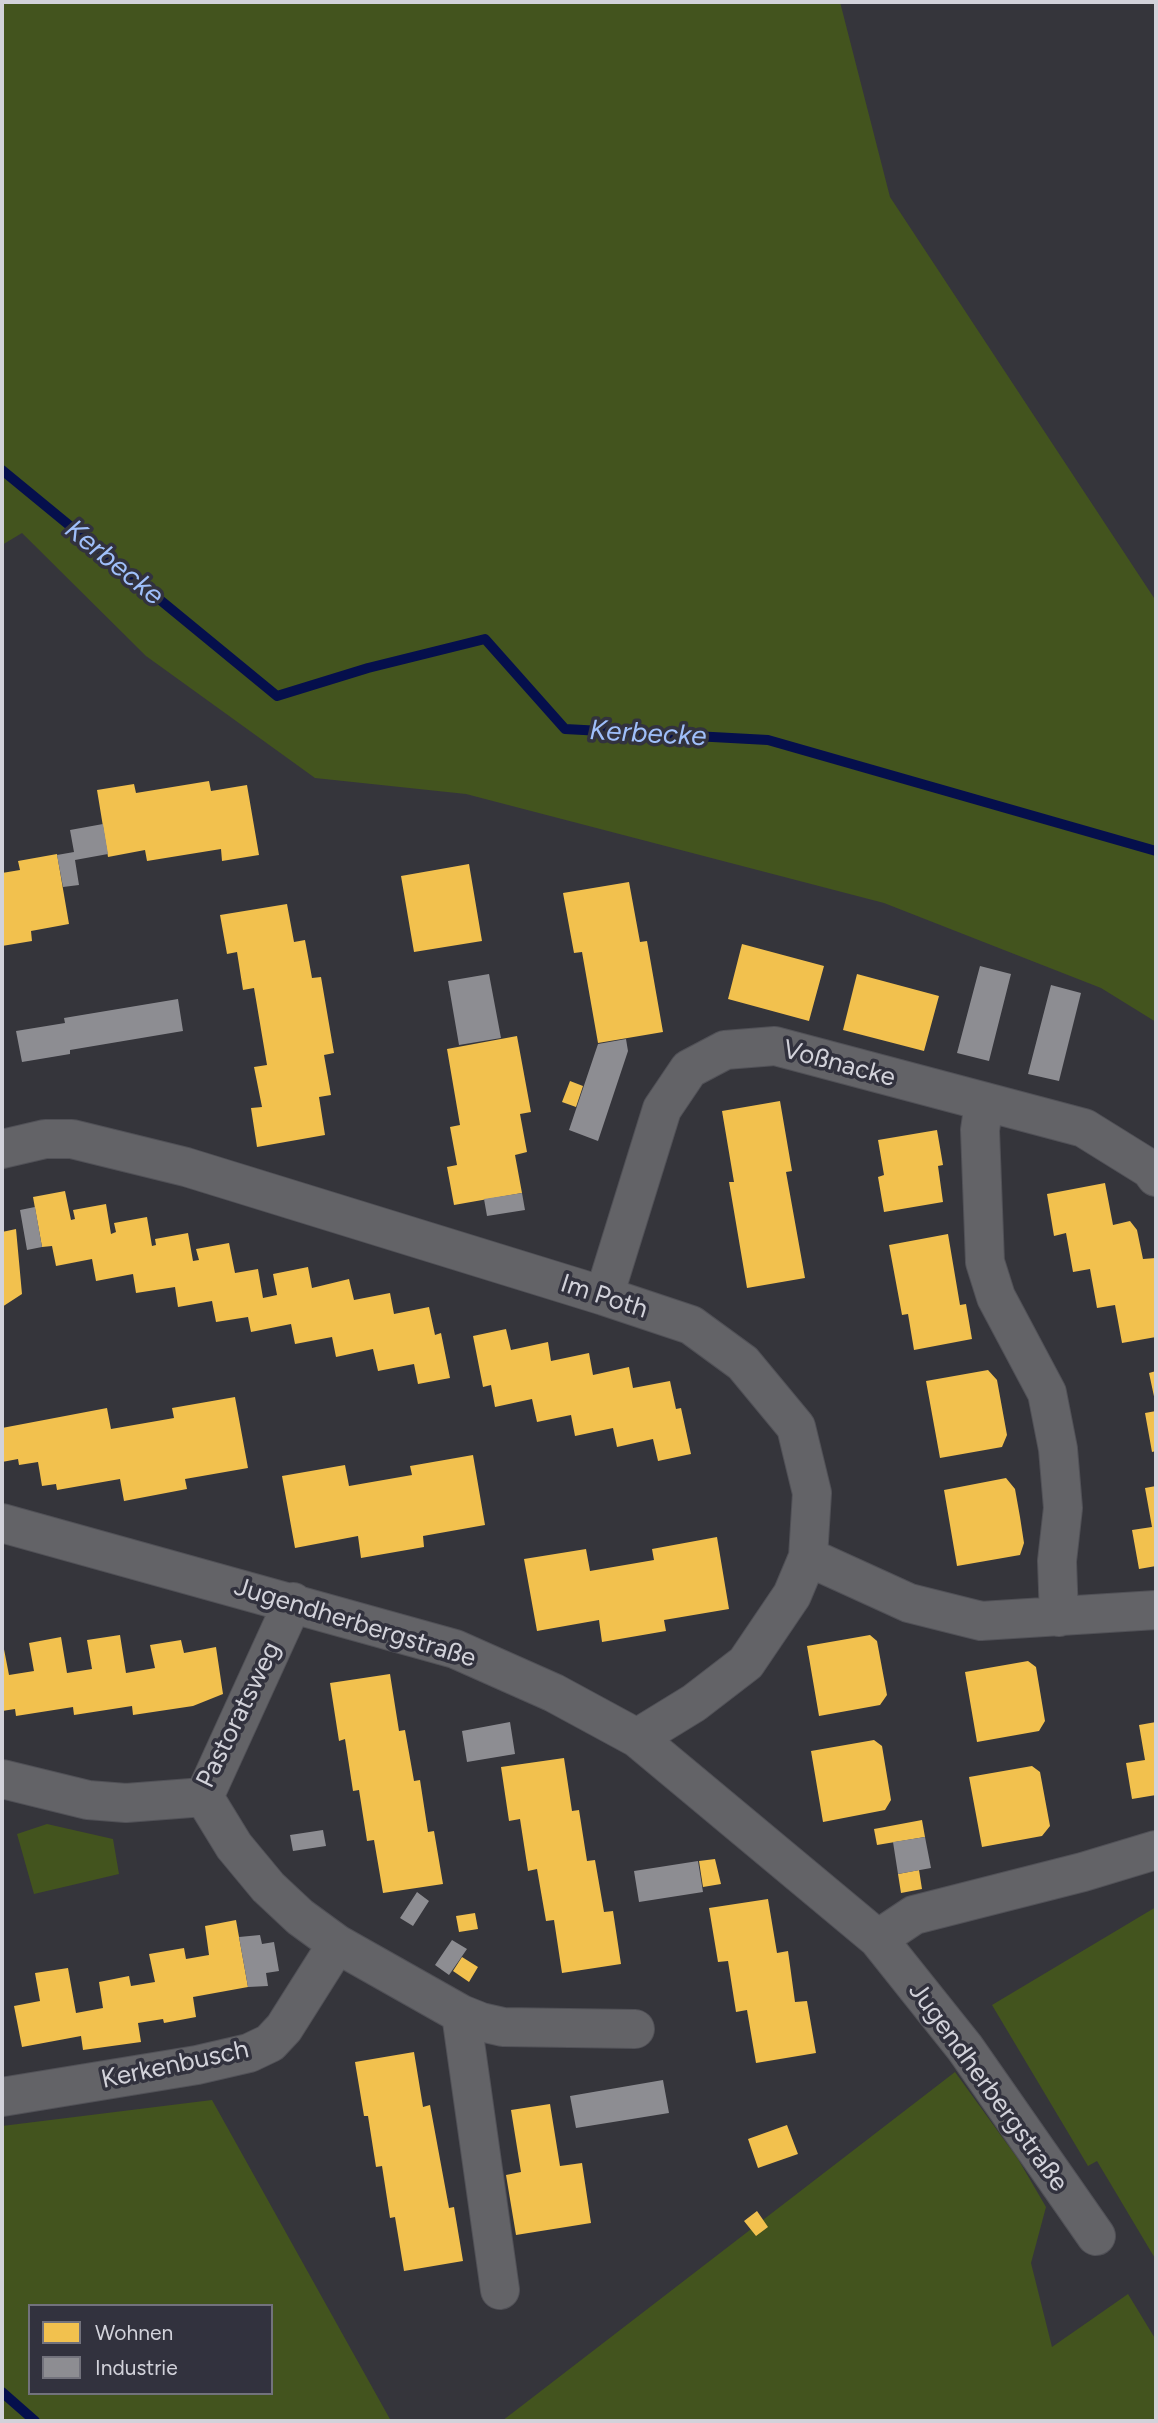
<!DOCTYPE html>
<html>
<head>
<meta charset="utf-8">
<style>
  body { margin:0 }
  #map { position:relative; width:1158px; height:2423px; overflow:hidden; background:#35353b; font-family:Figtree,sans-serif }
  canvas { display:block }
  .frame { position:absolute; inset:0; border:4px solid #d2d2da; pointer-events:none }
  .legend { position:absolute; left:28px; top:2304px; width:245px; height:91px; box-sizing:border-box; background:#32323e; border:2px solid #72727c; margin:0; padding:9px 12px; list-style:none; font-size:21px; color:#d2d2da }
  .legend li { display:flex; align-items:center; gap:14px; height:35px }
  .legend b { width:35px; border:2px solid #72727c }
</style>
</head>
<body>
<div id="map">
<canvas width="1158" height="2423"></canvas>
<div class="frame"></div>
<ul class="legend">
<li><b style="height:19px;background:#f2c14e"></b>Wohnen</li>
<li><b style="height:19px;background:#8d8d92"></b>Industrie</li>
</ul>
</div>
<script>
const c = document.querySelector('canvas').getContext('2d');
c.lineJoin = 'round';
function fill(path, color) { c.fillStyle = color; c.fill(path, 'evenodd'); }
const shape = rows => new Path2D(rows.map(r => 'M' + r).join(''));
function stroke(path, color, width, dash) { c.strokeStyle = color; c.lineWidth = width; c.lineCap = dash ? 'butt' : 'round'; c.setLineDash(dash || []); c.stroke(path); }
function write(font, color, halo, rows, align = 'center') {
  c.font = font + ' Figtree,sans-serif'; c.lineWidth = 7; c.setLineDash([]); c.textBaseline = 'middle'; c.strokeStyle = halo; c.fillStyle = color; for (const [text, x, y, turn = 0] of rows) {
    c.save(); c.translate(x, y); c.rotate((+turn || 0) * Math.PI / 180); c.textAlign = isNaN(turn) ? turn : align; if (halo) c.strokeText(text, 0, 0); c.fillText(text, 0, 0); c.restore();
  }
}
fill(shape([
  [2,2,840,2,890,197,1156,601,1156,1022,1101,988,884,903,466,794,315,778,146,656,22,533,2,545],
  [47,1824,113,1839,119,1874,34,1894,17,1834],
  [1156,1907,1156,2260,1097,2161,1088,2166,992,2005],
  [955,2072,1018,2159,1046,2207,1031,2263,1052,2347,1128,2294,1156,2340,1156,2421,502,2421],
  [212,2100,391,2421,3,2421,2,2420,2,2126],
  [30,2306,271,2306,271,2393,30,2393]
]), '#43541e');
fill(shape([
  [209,781,211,791,247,785,259,855,222,861,221,849,147,861,145,850,108,857,97,790,134,784,136,793],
  [57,854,69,924,31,931,32,941,2,946,2,873,20,870,18,861],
  [469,864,482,941,414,952,401,876],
  [629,882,640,942,647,941,663,1032,598,1043,582,952,574,953,563,893],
  [287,904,294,942,305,940,312,978,321,977,334,1053,324,1055,331,1095,319,1097,325,1135,257,1147,251,1108,262,1107,254,1067,267,1065,254,988,243,990,237,952,227,954,220,915],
  [742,944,824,966,809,1021,728,999],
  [857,974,939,996,924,1051,843,1030],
  [517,1036,531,1112,520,1114,527,1152,515,1155,522,1193,454,1205,447,1167,457,1165,450,1127,460,1125,447,1049],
  [570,1081,583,1086,576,1107,562,1102],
  [780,1101,792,1171,786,1172,805,1278,747,1288,729,1182,734,1182,722,1111],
  [937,1130,943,1165,938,1166,943,1202,884,1212,878,1177,884,1175,878,1140],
  [1105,1183,1113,1225,1130,1221,1137,1230,1143,1259,1156,1258,1156,1337,1122,1343,1115,1305,1097,1308,1090,1269,1073,1272,1066,1233,1054,1236,1047,1194],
  [65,1191,71,1220,75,1219,73,1210,106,1204,111,1234,116,1232,114,1223,147,1217,152,1246,156,1245,155,1239,188,1233,193,1261,199,1260,196,1249,229,1243,235,1273,258,1269,263,1298,277,1295,273,1274,308,1267,312,1288,349,1279,354,1300,390,1293,394,1314,429,1307,435,1335,441,1333,450,1378,418,1384,414,1364,378,1371,373,1349,336,1357,332,1337,295,1344,291,1324,251,1332,248,1317,216,1322,212,1301,178,1307,175,1287,136,1293,133,1274,96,1281,92,1259,56,1266,52,1246,42,1247,33,1197],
  [16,1229,22,1294,2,1307,2,1232],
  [948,1234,960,1305,966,1304,972,1339,914,1350,908,1314,902,1315,889,1245],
  [506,1329,511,1350,548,1342,551,1361,589,1353,593,1375,629,1367,633,1388,670,1381,676,1409,681,1408,691,1454,658,1461,653,1439,617,1447,613,1428,575,1436,571,1415,537,1422,532,1399,495,1407,491,1385,483,1387,473,1336],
  [988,1370,997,1380,1007,1435,1002,1447,940,1458,926,1381],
  [1156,1371,1156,1401,1155,1401,1149,1373],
  [235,1397,248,1468,185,1479,187,1489,124,1501,120,1479,57,1490,56,1484,42,1486,38,1462,19,1465,18,1459,2,1462,2,1428,107,1408,111,1429,174,1418,172,1408],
  [1156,1411,1156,1451,1152,1452,1145,1413],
  [473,1455,485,1525,423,1536,424,1547,361,1558,358,1536,295,1548,282,1476,345,1465,349,1486,412,1475,410,1466],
  [1006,1478,1015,1489,1020,1517,1024,1543,1020,1555,957,1566,944,1490],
  [1156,1486,1156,1566,1139,1569,1132,1530,1152,1527,1145,1488],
  [717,1537,729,1609,664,1620,666,1631,602,1642,599,1620,537,1631,524,1559,586,1549,590,1571,654,1560,652,1549],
  [120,1635,126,1673,155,1668,150,1645,181,1640,184,1653,216,1647,223,1694,193,1706,133,1715,132,1706,74,1715,73,1707,16,1716,15,1709,2,1711,2,1639,9,1675,34,1671,29,1643,61,1637,67,1673,92,1669,87,1640],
  [870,1635,877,1641,887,1695,880,1705,819,1716,807,1646],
  [1028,1661,1036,1667,1045,1721,1039,1731,977,1742,965,1672],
  [390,1674,399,1731,405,1730,414,1781,420,1780,428,1832,434,1831,443,1884,383,1893,374,1840,367,1841,359,1790,353,1791,345,1739,339,1741,330,1683],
  [1156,1722,1156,1795,1132,1799,1126,1763,1145,1760,1139,1725],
  [874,1740,882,1746,891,1800,885,1810,823,1822,811,1751],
  [564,1758,572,1811,579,1810,587,1861,595,1860,604,1912,613,1911,621,1964,562,1973,554,1920,546,1921,537,1869,528,1871,520,1819,509,1821,501,1767],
  [1032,1766,1040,1772,1050,1826,1042,1836,982,1847,969,1777],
  [922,1820,925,1837,877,1845,874,1829],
  [715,1859,721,1884,703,1887,699,1861],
  [919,1870,922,1889,901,1893,898,1874],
  [768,1899,777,1953,788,1951,795,2002,807,2001,816,2053,756,2063,747,2010,736,2012,728,1961,718,1962,709,1908],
  [475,1913,478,1929,459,1932,456,1916],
  [236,1920,248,1987,193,1997,196,2017,164,2023,163,2019,138,2023,141,2042,83,2050,81,2036,22,2047,14,2006,40,2001,35,1973,68,1968,76,2013,103,2008,99,1982,129,1976,131,1986,155,1982,149,1954,184,1948,186,1959,209,1955,205,1926],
  [462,1957,478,1967,469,1982,453,1971],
  [414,2052,423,2107,430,2105,449,2208,454,2207,463,2261,404,2271,395,2217,390,2218,382,2166,376,2167,368,2116,364,2116,355,2062],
  [550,2104,560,2166,582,2163,591,2223,516,2235,506,2175,521,2172,511,2110],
  [787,2125,798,2154,758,2168,748,2139],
  [757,2211,768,2227,756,2236,744,2221]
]), '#f2c14e');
fill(shape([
  [103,824,108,854,75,860,79,885,63,887,57,855,74,852,70,830],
  [980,966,1011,974,989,1061,957,1053],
  [489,974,501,1038,459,1045,448,981],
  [1051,985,1081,993,1059,1081,1028,1074],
  [178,999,183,1031,70,1050,70,1054,22,1062,16,1031,65,1023,64,1018],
  [626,1039,628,1051,598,1141,569,1130,598,1044],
  [522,1193,525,1210,487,1216,484,1199],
  [35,1207,42,1247,27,1250,20,1210],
  [510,1722,515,1754,467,1762,462,1731],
  [323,1830,326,1846,293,1851,290,1835],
  [925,1837,931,1868,898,1874,893,1842],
  [698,1861,703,1892,639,1902,634,1871],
  [417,1892,429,1901,413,1926,400,1918],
  [260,1935,262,1944,274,1942,279,1971,266,1973,268,1986,248,1987,239,1937],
  [452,1940,467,1949,449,1975,435,1965],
  [663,2080,669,2113,576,2128,570,2096]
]), '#8d8d92');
stroke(shape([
  [2,470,277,696,368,668,485,639,565,729,768,740,1156,851],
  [2,2392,35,2421]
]), '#050f4c', 10);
const minor = shape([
  [984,1103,980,1130,985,1262,996,1297,1047,1393,1058,1449,1063,1508,1057,1561,1059,1617],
  [2,1149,45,1139,72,1139,186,1167,604,1296,691,1325,743,1363,796,1427,812,1493,808,1557,792,1595,746,1663,694,1703,637,1738],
  [604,1296,662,1109,689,1069,725,1050,775,1046,1084,1128,1150,1169,1156,1177],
  [2,1523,455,1649,554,1693,637,1738,878,1939,965,2048,1096,2236],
  [808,1557,909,1603,981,1621,1156,1610],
  [2,1779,88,1800,126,1803,204,1797,293,1602],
  [204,1797,234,1846,268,1887,300,1917,337,1944,461,2014,481,2022,503,2027,635,2029],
  [878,1939,914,1915,1083,1872,1156,1850],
  [461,2014,500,2290],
  [2,2097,197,2065,249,2053,270,2043,284,2028,337,1944]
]);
stroke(minor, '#515157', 40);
stroke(minor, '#636367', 38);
write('26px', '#d2d2da', '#32323e', [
  ["Voßnacke",839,1064,15],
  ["Im Poth",604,1297,18],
  ["Jugendherbergstraße",355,1623,17],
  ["Pastoratsweg",239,1715,-64],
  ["Kerkenbusch",175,2065,-12],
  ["Jugendherbergstraße",988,2087,54]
]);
write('italic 28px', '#9fbffa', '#32323e', [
  ["Kerbecke",114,563,39],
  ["Kerbecke",648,734,3]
]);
</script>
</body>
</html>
